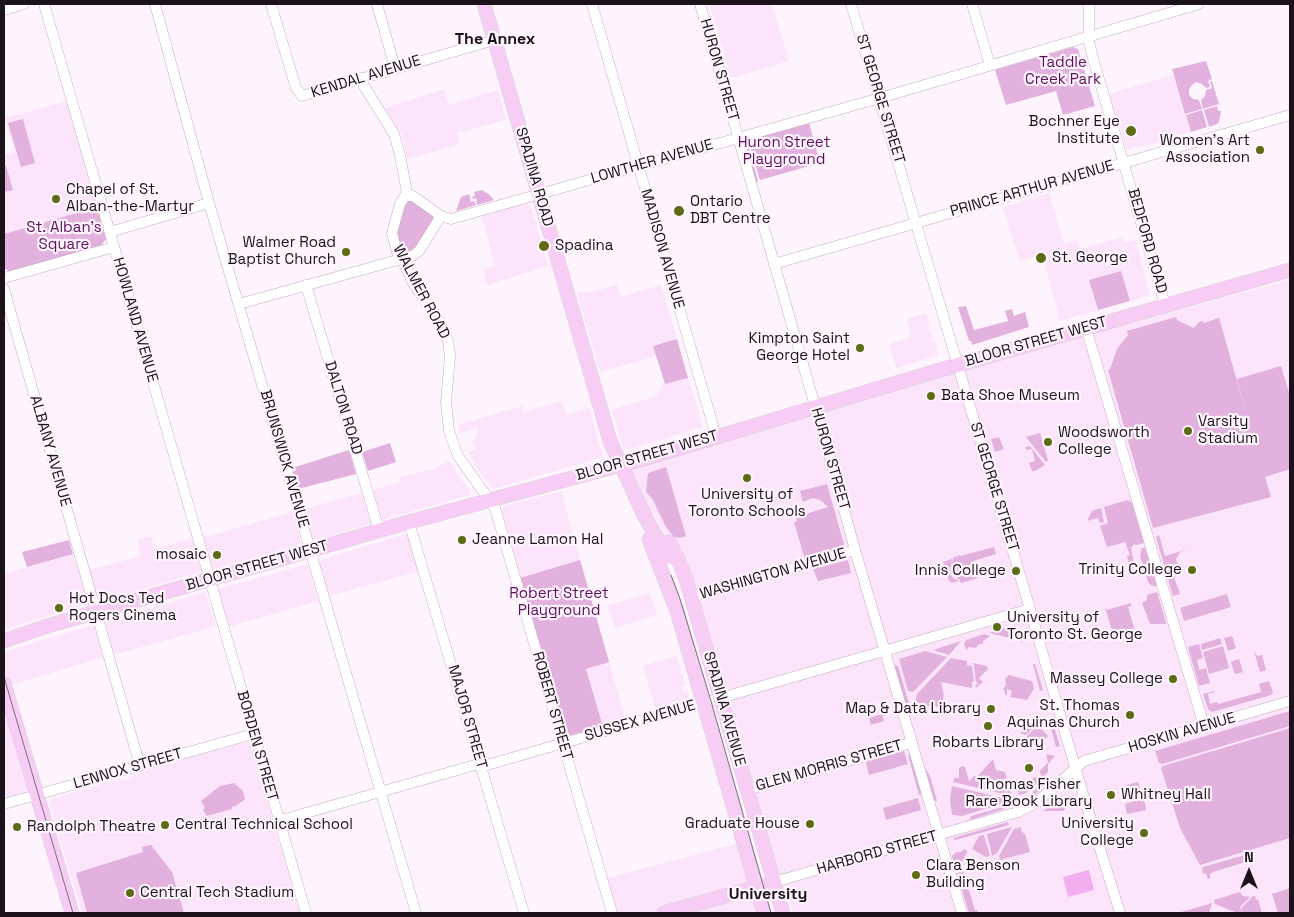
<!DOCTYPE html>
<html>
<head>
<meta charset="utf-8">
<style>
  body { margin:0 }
  #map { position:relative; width:1294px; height:917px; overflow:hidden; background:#fef4fd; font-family:"Space Grotesk",sans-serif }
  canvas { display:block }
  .frame { position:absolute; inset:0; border:5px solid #1b121a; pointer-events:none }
  .north { position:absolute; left:1224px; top:847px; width:50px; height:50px; -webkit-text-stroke:4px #fef4fd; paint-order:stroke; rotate:0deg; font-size:14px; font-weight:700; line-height:20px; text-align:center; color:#1b121a }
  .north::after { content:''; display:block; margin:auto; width:18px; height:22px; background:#1b121a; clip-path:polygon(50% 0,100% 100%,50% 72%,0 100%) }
</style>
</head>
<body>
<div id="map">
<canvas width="1294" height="917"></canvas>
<div class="frame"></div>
<div class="north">N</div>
</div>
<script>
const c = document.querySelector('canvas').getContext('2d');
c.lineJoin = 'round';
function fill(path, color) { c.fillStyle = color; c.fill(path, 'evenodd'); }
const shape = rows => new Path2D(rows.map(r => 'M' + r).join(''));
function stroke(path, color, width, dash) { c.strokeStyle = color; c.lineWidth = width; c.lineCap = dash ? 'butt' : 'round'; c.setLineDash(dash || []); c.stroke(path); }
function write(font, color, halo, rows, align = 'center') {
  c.font = font + ' "Space Grotesk",sans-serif'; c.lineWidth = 4.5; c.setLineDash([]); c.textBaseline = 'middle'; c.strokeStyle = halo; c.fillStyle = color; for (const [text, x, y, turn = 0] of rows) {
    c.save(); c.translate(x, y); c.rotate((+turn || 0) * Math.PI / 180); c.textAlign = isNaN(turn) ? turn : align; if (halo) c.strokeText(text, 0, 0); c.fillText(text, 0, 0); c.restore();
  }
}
fill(shape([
  [710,4,772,4,789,61,731,78],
  [1173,75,1191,132,1127,150,1109,94],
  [444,89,449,105,498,90,506,120,457,133,460,144,407,159,402,135,385,108],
  [67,101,97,207,4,234,4,155,15,152,5,118],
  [1049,193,1064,244,1077,240,1080,249,1122,237,1124,243,1136,240,1150,295,1130,301,1121,271,1089,280,1098,310,1060,321,1042,254,1019,261,1003,207],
  [526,203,531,207,548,266,487,285,483,270,495,266,482,216],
  [1290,280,1290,913,793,913,788,896,774,866,690,578,655,516,644,507,627,468,966,368],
  [617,285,621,297,661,285,677,339,654,346,656,356,600,372,577,292,591,292],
  [926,313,930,327,928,328,933,337,931,338,932,342,935,342,938,355,896,368,889,344,909,338,908,335,911,334,907,319],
  [688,378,703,427,627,450,623,448,612,410,656,396,664,383,665,384],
  [562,401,566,415,589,408,603,457,493,489,478,470,468,453,476,449,473,441,478,434,476,428,460,433,458,425,522,406,524,412],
  [450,461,460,478,470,490,470,495,382,520,373,490,400,482,399,477,433,469],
  [561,491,626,721,572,737,565,733,502,512,504,506],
  [362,493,371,524,318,539,313,539,304,509],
  [293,512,301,544,215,569,212,568,202,538],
  [406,534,409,536,419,571,329,596,320,566,320,560],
  [151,536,155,549,192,538,201,572,99,602,89,570,141,556,137,540],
  [73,554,88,604,4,629,4,574],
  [304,565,308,566,318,601,228,627,218,589],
  [205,592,216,626,114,655,105,622],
  [650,593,657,615,615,628,608,605],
  [93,625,103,657,5,687,36,795,4,804,4,652],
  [677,656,685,685,681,686,683,692,687,691,690,699,685,700,686,703,656,711,643,666],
  [246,742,250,743,300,913,82,913,50,804,52,799,118,779,124,780,146,770],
  [739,843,760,913,617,913,604,879]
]), '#fce4fa');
fill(shape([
  [1073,47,1078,49,1095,106,1063,115,1056,91,1006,105,995,70],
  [1206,61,1212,79,1208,81,1210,87,1206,88,1202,84,1196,82,1192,85,1189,90,1189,95,1193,99,1199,100,1202,109,1185,114,1172,69],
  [1212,81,1219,104,1203,109,1201,100,1205,96,1206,90,1212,88,1210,82],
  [1217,106,1218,111,1221,111,1219,122,1217,124,1209,127,1204,110],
  [1202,110,1207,127,1191,132,1186,115],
  [23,119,35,163,21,167,8,123],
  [809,123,820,163,760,180,748,140],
  [747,142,758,181,756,182,744,143],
  [6,166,13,190,4,192,4,167],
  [482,190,490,195,494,200,477,205,476,198,473,199,472,197,475,196,474,192],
  [469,194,471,202,474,201,476,205,456,211,461,197],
  [410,200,413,201,432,215,434,219,414,250,407,252,401,249,396,237,397,225,406,201],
  [97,207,106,239,101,246,11,272,5,269,4,234],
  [1121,271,1130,301,1098,310,1089,280],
  [966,306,974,330,1008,321,1005,311,1012,309,1014,316,1025,312,1029,327,972,345,971,341,969,341,958,307],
  [1176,317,1177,320,1194,328,1199,322,1203,321,1204,323,1219,318,1247,416,1237,379,1281,366,1290,396,1290,469,1265,477,1271,497,1153,528,1108,370,1110,369,1117,349,1128,335,1127,331],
  [677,339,688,378,665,384,653,346],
  [1040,433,1048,461,1046,462,1026,437],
  [999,437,1004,449,995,452,991,439],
  [390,443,396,462,368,471,362,452],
  [1030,446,1045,465,1035,471,1032,471,1029,463,1035,461,1032,449,1026,450,1025,447],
  [349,450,356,474,298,489,292,468],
  [666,467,686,536,679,538,674,537,666,527,653,500,646,492,648,473],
  [827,484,845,548,805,560,794,522,797,521,796,517,828,507,820,500,812,498,803,502,800,491],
  [1128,500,1132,503,1144,543,1136,545,1134,544,1131,548,1135,568,1130,569,1127,556,1130,555,1125,542,1107,547,1100,526,1108,523,1104,507],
  [1101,508,1104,522,1100,523,1098,518,1087,521,1092,511],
  [1159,535,1165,556,1191,548,1180,552,1176,559,1180,574,1174,577,1180,594,1173,596,1156,537],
  [69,540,73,554,27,567,22,552],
  [994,547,996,554,973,561,978,578,961,583,959,579,953,576,951,567,953,558,959,555,960,556],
  [1142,548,1145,548,1157,586,1152,586,1148,582,1140,556],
  [952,559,950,574,953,578,959,581,951,583,950,581,949,581,943,562],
  [580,560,609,662,586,669,603,727,571,736,565,732,520,578],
  [848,560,851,573,818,581,813,569],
  [1157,592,1166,623,1166,624,1150,624,1142,603,1147,600,1147,595],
  [1227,594,1231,607,1184,621,1180,608],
  [1131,603,1131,606,1128,607,1135,631,1114,636,1105,608,1107,610],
  [1016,625,1022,643,1019,640,989,633],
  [984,634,990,636,983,641,983,644,980,644,975,648,969,647,966,650,964,644,966,640],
  [1232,636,1236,648,1228,651,1224,638],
  [1220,638,1222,644,1202,650,1201,644],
  [961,641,949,655,933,650],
  [1199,644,1203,658,1197,660,1199,670,1206,668,1210,683,1199,686,1188,647],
  [1223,646,1229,668,1209,674,1203,652],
  [925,651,947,657,913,692,908,691,899,659],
  [1254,651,1257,656,1262,655,1266,670,1260,672],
  [951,658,967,661,967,665,972,666,974,681,972,682,972,688,941,682,944,696,943,698,948,713,935,706,919,707,914,709,917,694],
  [1239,659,1243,672,1235,674,1231,662],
  [974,663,987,666,988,669,979,678,983,682,976,688,975,686,978,683,976,682,974,665,972,664],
  [1033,664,1035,664,1043,690,1040,691],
  [894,665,898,666,912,713,909,717],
  [1009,675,1032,681,1034,689,1027,700,1010,697,1012,691,1007,689,1007,695,1006,696,1003,688,1006,685,1005,679],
  [1269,681,1273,692,1271,695,1212,712,1208,709,1203,694,1214,691,1215,692,1208,694,1210,704,1217,702,1218,704,1261,692,1259,684],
  [1290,711,1290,726,1162,764,1159,763,1155,751],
  [882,714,884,721,871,725,869,718],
  [1031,720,1033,720,1037,724,1026,735,1020,733],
  [1052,720,1060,746,1056,747,1049,721],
  [1038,725,1048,736,1043,742,1044,747,1031,745,1028,739,1022,745,1019,744,1019,741,1022,741],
  [1290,728,1290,838,1200,865,1180,828,1161,768,1163,766],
  [904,751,908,764,869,775,866,762],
  [1046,754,1055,756,1048,764,1048,772,1026,793,1019,795,1015,784,1025,786,1034,777,1038,778,1041,775,1040,771,1048,762],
  [908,755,912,755,922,794,919,795],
  [993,759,996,770,1005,772,1012,796,953,782,954,778,959,778,959,768,962,766,965,767,969,781,975,775,976,778],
  [924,767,930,776,937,801,933,800],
  [1049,776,1051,778,1029,801,970,820,971,816,1020,802,1019,799,1029,796],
  [1138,782,1143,797,1123,801,1120,787],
  [234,783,243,791,245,799,236,806,232,807,232,809,207,816,203,810,205,808,201,801,220,786],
  [952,786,1007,799,1008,802,962,816,952,815,950,800],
  [1063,797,1066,807,1064,811,1043,811],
  [918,798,921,810,886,820,883,808],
  [1144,798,1146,810,1127,814,1125,804],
  [1008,822,1009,825,955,840,953,838],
  [1012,827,997,853,992,856,987,834],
  [1021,827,1021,831,1025,834,1030,852,1000,860,999,856,1014,829],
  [984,835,990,856,986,857,972,849,979,836],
  [151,845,172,872,184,913,87,913,76,873,143,852,142,847],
  [964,849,967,851,967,853,960,865,955,867,952,856,956,852,961,852],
  [1245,855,1246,862,1213,872,1210,874,1210,879,1208,879,1206,873,1203,874,1202,869,1203,867],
  [963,871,975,910,977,910,978,913,969,913,957,873],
  [1290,888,1290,913,1278,913,1272,894],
  [1240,892,1243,896,1250,897,1240,907,1242,913,1237,913,1215,904,1214,900],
  [1253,896,1255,896,1256,900,1258,899,1262,913,1243,913,1241,908],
  [1212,903,1209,913,1178,913]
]), '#e2b1de');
fill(shape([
  [1089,870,1094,890,1068,897,1063,877]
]), '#f2aeee');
const minor = shape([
  [44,4,306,913],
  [155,4,209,203,416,913],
  [271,4,296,88,302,96,494,40],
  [377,4,395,68],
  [592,4,716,436],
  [700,4,831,462,855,550,962,913],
  [851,4,1030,609,1079,781,1120,913],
  [972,4,990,65],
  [1089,4,1089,42,1094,62,1165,305],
  [4,10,24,4],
  [361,78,364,86,394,134,400,155,407,193,400,204,392,233,397,252,404,263,413,283,439,321,448,341,450,356,446,402,449,431,458,456,495,508,612,913],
  [406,196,413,196,441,216,451,219,887,96,1199,4],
  [110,232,209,203],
  [774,264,1290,115],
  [4,278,114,247],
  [306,285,379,530],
  [4,289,140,766],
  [239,304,412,256,419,251,441,216],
  [1086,328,1204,726],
  [409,522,524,913],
  [692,597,855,550],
  [747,790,911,743],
  [4,804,253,734],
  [278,821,475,765,487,765,1030,609],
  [774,882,1018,812,1037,802,1084,761,1290,701]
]);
const major = shape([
  [484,4,610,441,645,517,668,556],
  [649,539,677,611,764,913],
  [669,542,679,562,686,579,783,913],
  [4,641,44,627,409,522,650,457,930,373,1290,270],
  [4,684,72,913],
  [664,913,764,885]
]);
stroke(minor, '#c3acc1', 11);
stroke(major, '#d6d4d6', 15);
stroke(minor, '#fff', 10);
stroke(major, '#f8cdf5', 14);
stroke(shape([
  [671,575,680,599,711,701,771,913],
  [4,677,73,913]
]), '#7a7179', 1);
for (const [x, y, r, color] of [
  [1131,131,6,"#5d6b14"],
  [1260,150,5,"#5d6b14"],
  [56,199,5,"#5d6b14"],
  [679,211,6,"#5d6b14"],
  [544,246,6,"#5d6b14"],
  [346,252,5,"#5d6b14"],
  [1041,258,6,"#5d6b14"],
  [860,348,5,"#5d6b14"],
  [931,396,5,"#5d6b14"],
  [1188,431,5,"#5d6b14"],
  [1048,442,5,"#5d6b14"],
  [747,478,5,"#5d6b14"],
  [462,540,5,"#5d6b14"],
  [217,555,5,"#5d6b14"],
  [1192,570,5,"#5d6b14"],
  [1016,571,5,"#5d6b14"],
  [59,608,5,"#5d6b14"],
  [997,627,5,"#5d6b14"],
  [1173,679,5,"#5d6b14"],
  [991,709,5,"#5d6b14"],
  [1130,715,5,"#5d6b14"],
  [988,726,5,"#5d6b14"],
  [1029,768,5,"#5d6b14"],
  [1111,795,5,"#5d6b14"],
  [810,824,5,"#5d6b14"],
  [165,825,5,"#5d6b14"],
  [17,827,5,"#5d6b14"],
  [1144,833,5,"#5d6b14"],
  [916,875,5,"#5d6b14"],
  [130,893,5,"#5d6b14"]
]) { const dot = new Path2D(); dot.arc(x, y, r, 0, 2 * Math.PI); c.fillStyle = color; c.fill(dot); stroke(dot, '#fef4fd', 2); }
write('15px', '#5f0e5e', '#fef4fd', [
  ["Taddle",1063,63],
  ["Creek Park",1063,80],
  ["Huron Street",784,143],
  ["Playground",784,160],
  ["St. Alban's",64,228],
  ["Square",64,245],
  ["Robert Street",559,594],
  ["Playground",559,611]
]);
write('15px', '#1b121a', '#fef4fd', [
  ["HURON STREET",719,70,74],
  ["KENDAL AVENUE",366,77,-17],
  ["ST GEORGE STREET",880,99,73],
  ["LOWTHER AVENUE",652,162,-16],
  ["SPADINA ROAD",534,177,74],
  ["PRINCE ARTHUR AVENUE",1032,189,-16],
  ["BEDFORD ROAD",1147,241,74],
  ["MADISON AVENUE",662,249,74],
  ["WALMER ROAD",421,292,62],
  ["HOWLAND AVENUE",135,320,74],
  ["BLOOR STREET WEST",1036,342,-16],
  ["DALTON ROAD",343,408,73],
  ["ALBANY AVENUE",50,451,74],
  ["BLOOR STREET WEST",647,456,-16],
  ["BRUNSWICK AVENUE",284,459,74],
  ["HURON STREET",830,459,74],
  ["ST GEORGE STREET",994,487,73],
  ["BLOOR STREET WEST",257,566,-16],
  ["WASHINGTON AVENUE",773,574,-16],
  ["ROBERT STREET",552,706,74],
  ["SPADINA AVENUE",724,709,74],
  ["MAJOR STREET",467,717,74],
  ["SUSSEX AVENUE",640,721,-16],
  ["HOSKIN AVENUE",1182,733,-16],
  ["BORDEN STREET",257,746,74],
  ["GLEN MORRIS STREET",829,766,-16],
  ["LENNOX STREET",128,769,-16],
  ["HARBORD STREET",877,853,-16]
]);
write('15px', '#1b121a', '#fef4fd', [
  ["Bochner Eye",1120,122,"right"],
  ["Institute",1120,139,"right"],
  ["Women's Art",1250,141,"right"],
  ["Association",1250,158,"right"],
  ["Chapel of St.",66,190],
  ["Alban-the-Martyr",66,207],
  ["Ontario",690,202],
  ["DBT Centre",690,219],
  ["Walmer Road",336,243,"right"],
  ["Baptist Church",336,260,"right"],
  ["Spadina",555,246],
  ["St. George",1052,258],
  ["Kimpton Saint",850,339,"right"],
  ["George Hotel",850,356,"right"],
  ["Bata Shoe Museum",941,396],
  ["Varsity",1198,422],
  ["Stadium",1198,439],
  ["Woodsworth",1058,433],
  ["College",1058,450],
  ["University of",747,495,"center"],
  ["Toronto Schools",747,512,"center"],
  ["Jeanne Lamon Hal",472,540],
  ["mosaic",207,555,"right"],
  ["Trinity College",1182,570,"right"],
  ["Innis College",1006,571,"right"],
  ["Hot Docs Ted",69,599],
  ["Rogers Cinema",69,616],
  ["University of",1007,618],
  ["Toronto St. George",1007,635],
  ["Massey College",1163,679,"right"],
  ["St. Thomas",1120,706,"right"],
  ["Aquinas Church",1120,723,"right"],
  ["Map & Data Library",981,709,"right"],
  ["Robarts Library",988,743,"center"],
  ["Thomas Fisher",1029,785,"center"],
  ["Rare Book Library",1029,802,"center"],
  ["Whitney Hall",1121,795],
  ["Graduate House",800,824,"right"],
  ["University",1134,824,"right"],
  ["College",1134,841,"right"],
  ["Central Technical School",175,825],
  ["Randolph Theatre",27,827],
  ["Clara Benson",926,866],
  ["Building",926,883],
  ["Central Tech Stadium",140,893]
], 'left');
write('bold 16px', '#1b121a', '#fef4fd', [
  ["The Annex",495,40],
  ["University",768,895]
]);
</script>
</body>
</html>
